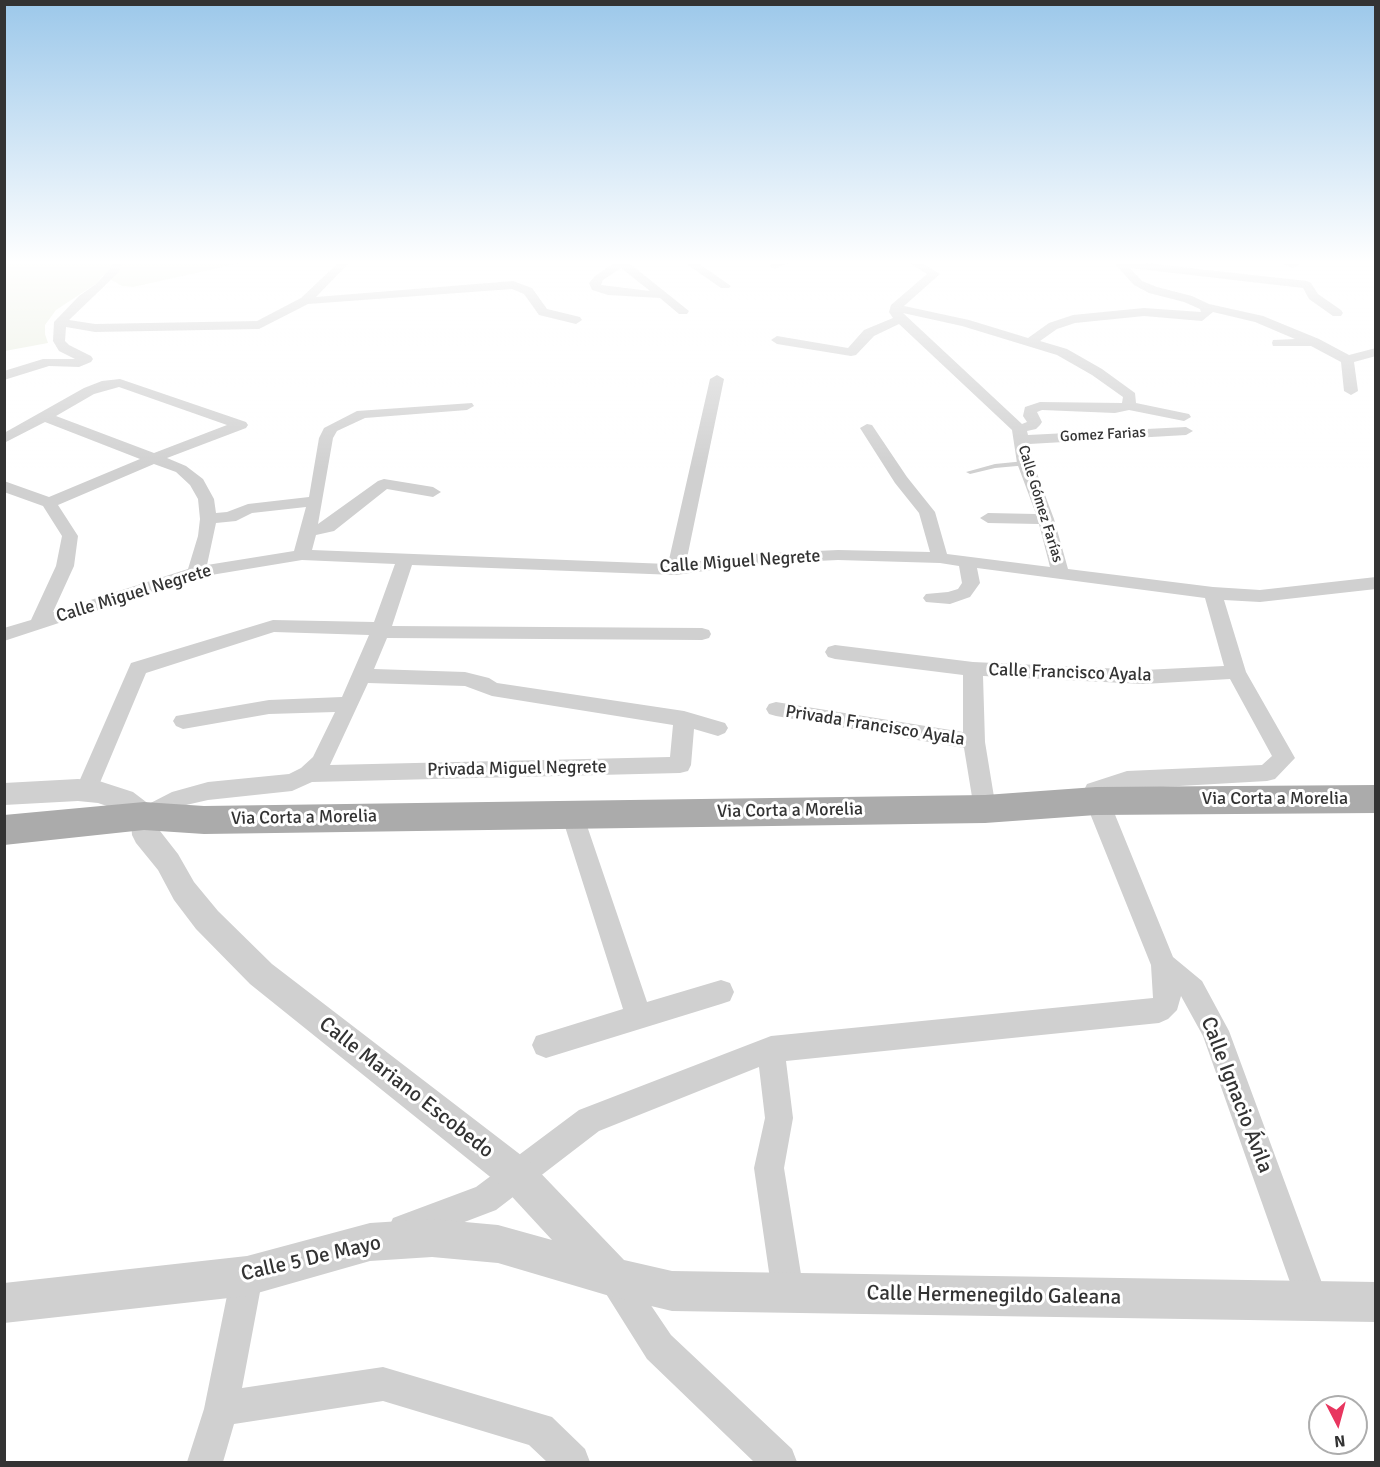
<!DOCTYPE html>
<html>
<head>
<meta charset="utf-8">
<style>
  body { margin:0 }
  #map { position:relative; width:1380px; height:1467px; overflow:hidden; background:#fff; font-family:Signika,sans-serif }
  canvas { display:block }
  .frame { position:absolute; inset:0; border:6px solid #333; pointer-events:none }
  .north { position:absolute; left:1308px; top:1395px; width:60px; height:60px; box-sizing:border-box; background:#fff; border:2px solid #adadad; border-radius:50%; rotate:174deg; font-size:16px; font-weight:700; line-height:24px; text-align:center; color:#333 }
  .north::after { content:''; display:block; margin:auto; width:21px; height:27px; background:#e8365f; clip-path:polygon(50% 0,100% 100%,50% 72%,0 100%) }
</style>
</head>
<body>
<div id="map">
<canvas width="1380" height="1467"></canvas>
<div class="frame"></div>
<div class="north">N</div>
</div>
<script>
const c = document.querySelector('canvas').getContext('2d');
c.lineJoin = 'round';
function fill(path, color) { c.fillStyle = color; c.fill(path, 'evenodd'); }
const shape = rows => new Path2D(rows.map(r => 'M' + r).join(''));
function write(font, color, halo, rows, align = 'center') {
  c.font = font + ' Signika,sans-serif'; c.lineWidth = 6; c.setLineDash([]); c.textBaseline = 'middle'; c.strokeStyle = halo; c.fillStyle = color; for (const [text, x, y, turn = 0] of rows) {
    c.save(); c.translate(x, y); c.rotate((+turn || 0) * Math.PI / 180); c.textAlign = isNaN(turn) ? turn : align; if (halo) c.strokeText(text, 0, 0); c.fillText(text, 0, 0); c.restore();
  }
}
fill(shape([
  [5,263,241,263,133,287,122,286,103,275,97,283,56,310,45,325,45,334,48,343,5,351]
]), '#e8ecde');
fill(shape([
  [1025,461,1028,461,1028,465,995,468,970,474,966,472,995,464,1025,461]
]), '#d0d0d0');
fill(shape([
  [112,263,122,263,119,272,69,320,95,324,257,321,301,298,338,263,349,263,316,297,513,281,532,288,547,309,580,317,582,320,576,324,539,315,524,294,512,289,308,304,259,329,95,332,66,327,65,341,69,345,91,356,93,359,91,362,79,367,49,366,4,380,4,371,43,359,75,359,59,351,53,341,54,322,79,296,96,284,110,269,112,263],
  [614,263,629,263,689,311,687,314,679,314,660,298,608,295,592,290,589,283,595,276,614,263],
  [621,268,650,291,601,285,603,280,621,268],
  [685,263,698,263,731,286,729,288,721,288,685,263],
  [773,263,788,263,775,269,769,266,773,263],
  [910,263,922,263,940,274,904,306,969,320,1028,338,1049,323,1073,315,1144,308,1201,312,1200,309,1184,302,1149,293,1134,285,1114,263,1145,263,1307,281,1311,283,1318,294,1341,310,1343,313,1341,316,1333,316,1309,299,1303,288,1130,268,1142,281,1157,287,1192,296,1209,304,1263,316,1319,339,1349,355,1376,348,1376,356,1354,362,1358,391,1351,395,1344,391,1341,362,1311,346,1273,346,1272,343,1273,340,1295,339,1255,322,1213,312,1202,321,1144,316,1075,323,1057,329,1040,341,1067,349,1102,369,1135,393,1136,403,1189,414,1191,417,1184,421,1129,410,1115,413,1042,410,1037,412,1042,422,1040,425,1036,429,1027,431,1028,435,1186,427,1193,431,1186,435,1029,444,1033,463,1054,519,1068,569,1213,587,1260,590,1376,577,1376,589,1260,602,1224,600,1246,672,1295,758,1275,779,1267,781,1127,789,1107,795,1173,957,1202,981,1229,1031,1329,1302,1325,1314,1313,1318,1301,1314,1297,1302,1203,1036,1181,996,1177,1010,1168,1019,1159,1023,786,1061,793,1118,784,1168,804,1293,800,1305,788,1309,776,1305,772,1293,754,1168,765,1118,759,1067,599,1131,496,1210,404,1245,393,1240,388,1229,393,1218,476,1187,579,1110,771,1036,1153,998,1151,965,1085,801,1084,790,1087,784,1127,771,1262,765,1272,756,1230,679,1144,684,983,676,985,742,996,809,993,815,985,818,977,815,974,809,964,748,776,716,769,714,766,709,769,704,776,702,963,732,963,675,835,659,828,657,825,652,828,647,835,645,973,662,1144,670,1224,666,1205,598,977,568,980,583,970,597,950,604,926,602,923,598,926,594,948,592,958,589,962,583,959,566,940,563,838,560,753,564,676,575,412,565,392,626,702,628,709,630,711,634,709,638,702,640,387,638,374,669,465,672,489,678,497,683,684,711,725,723,728,728,725,733,718,736,694,729,691,765,688,771,680,773,312,782,292,791,208,800,186,805,145,825,137,822,134,816,137,810,172,792,208,782,289,774,301,768,313,757,335,712,269,714,183,729,176,726,173,721,176,716,269,700,342,697,369,635,274,632,146,673,94,797,86,800,78,797,75,791,131,663,273,620,374,622,395,564,302,560,199,577,4,641,4,628,31,620,56,566,62,536,43,506,4,492,4,481,49,497,140,459,45,422,4,443,4,433,84,388,102,381,120,379,246,422,248,425,246,428,167,458,186,466,203,479,214,499,216,513,227,512,248,504,309,497,319,438,324,428,357,411,472,403,474,406,467,410,365,418,337,431,333,438,318,524,378,481,384,479,433,487,441,492,433,497,387,489,334,531,316,535,312,550,668,564,710,379,717,375,724,379,686,563,753,554,838,550,930,552,919,513,895,483,860,428,867,424,872,425,907,477,935,512,947,554,1050,567,1039,524,988,523,980,518,988,513,1036,514,1017,463,1012,430,899,324,874,336,856,355,851,356,777,344,771,340,777,336,848,348,864,330,893,318,889,312,891,305,927,274,910,263],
  [903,313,962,326,1057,355,1092,375,1123,397,1122,403,1040,402,1025,407,1023,416,1027,422,1022,424,903,313],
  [119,387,227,425,154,453,56,416,94,394,119,387],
  [154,464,176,472,190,485,198,499,200,519,198,536,188,569,53,612,74,566,78,536,58,505,154,464],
  [306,507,294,551,207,565,216,523,236,521,252,513,306,507],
  [368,683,465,686,492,696,673,725,670,757,330,765,368,683],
  [1280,263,1297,263,1299,265,1293,268,1280,263],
  [572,805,580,808,583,814,647,1002,721,980,730,983,734,992,730,1001,721,1004,546,1058,536,1054,532,1045,536,1036,623,1009,561,814,564,808,572,805],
  [247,1260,258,1265,263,1276,242,1388,383,1367,552,1417,585,1449,590,1462,547,1462,529,1445,383,1401,234,1424,223,1462,187,1462,204,1409,231,1276,236,1265,247,1260],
  [614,1262,625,1267,671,1335,792,1449,797,1462,754,1462,647,1359,603,1289,598,1278,603,1267,614,1262]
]), '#d0d0d0');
fill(shape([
  [78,779,99,781,133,792,154,808,158,816,160,831,178,854,194,882,218,911,272,964,530,1162,624,1260,672,1271,1376,1282,1376,1322,672,1311,613,1297,498,1263,432,1257,370,1261,247,1296,4,1323,4,1283,247,1256,370,1223,432,1219,498,1225,552,1240,504,1188,250,984,196,929,174,900,158,870,136,843,132,835,131,821,113,808,98,803,78,801,4,805,4,783,78,779]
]), '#d0d0d0');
fill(shape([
  [1376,785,1376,813,1096,815,985,823,204,834,144,830,4,845,4,815,144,802,204,806,985,795,1096,787,1376,785]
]), '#ababab');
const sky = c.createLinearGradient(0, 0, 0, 468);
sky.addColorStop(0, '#9cc8ea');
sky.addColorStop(0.56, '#fff');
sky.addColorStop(1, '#ffffff00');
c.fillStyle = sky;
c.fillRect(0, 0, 1380, 468);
write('15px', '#333', '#fff', [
  ["Gomez Farias",1103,435,-3],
  ["Calle Gómez Farías",1040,504,73]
]);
write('18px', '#333', '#fff', [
  ["Calle Miguel Negrete",740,562,-4],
  ["Calle Miguel Negrete",134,594,-17],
  ["Calle Francisco Ayala",1070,673,2],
  ["Privada Francisco Ayala",875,726,9],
  ["Privada Miguel Negrete",517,769,-1],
  ["Via Corta a Morelia",1275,799],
  ["Via Corta a Morelia",790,811,-1],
  ["Via Corta a Morelia",304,818,-1]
]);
write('21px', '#333', '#fff', [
  ["Calle Mariano Escobedo",406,1088,38],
  ["Calle Ignacio Ávila",1236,1095,69],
  ["Calle 5 De Mayo",311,1259,-13],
  ["Calle Hermenegildo Galeana",994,1296,1]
]);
</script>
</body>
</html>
